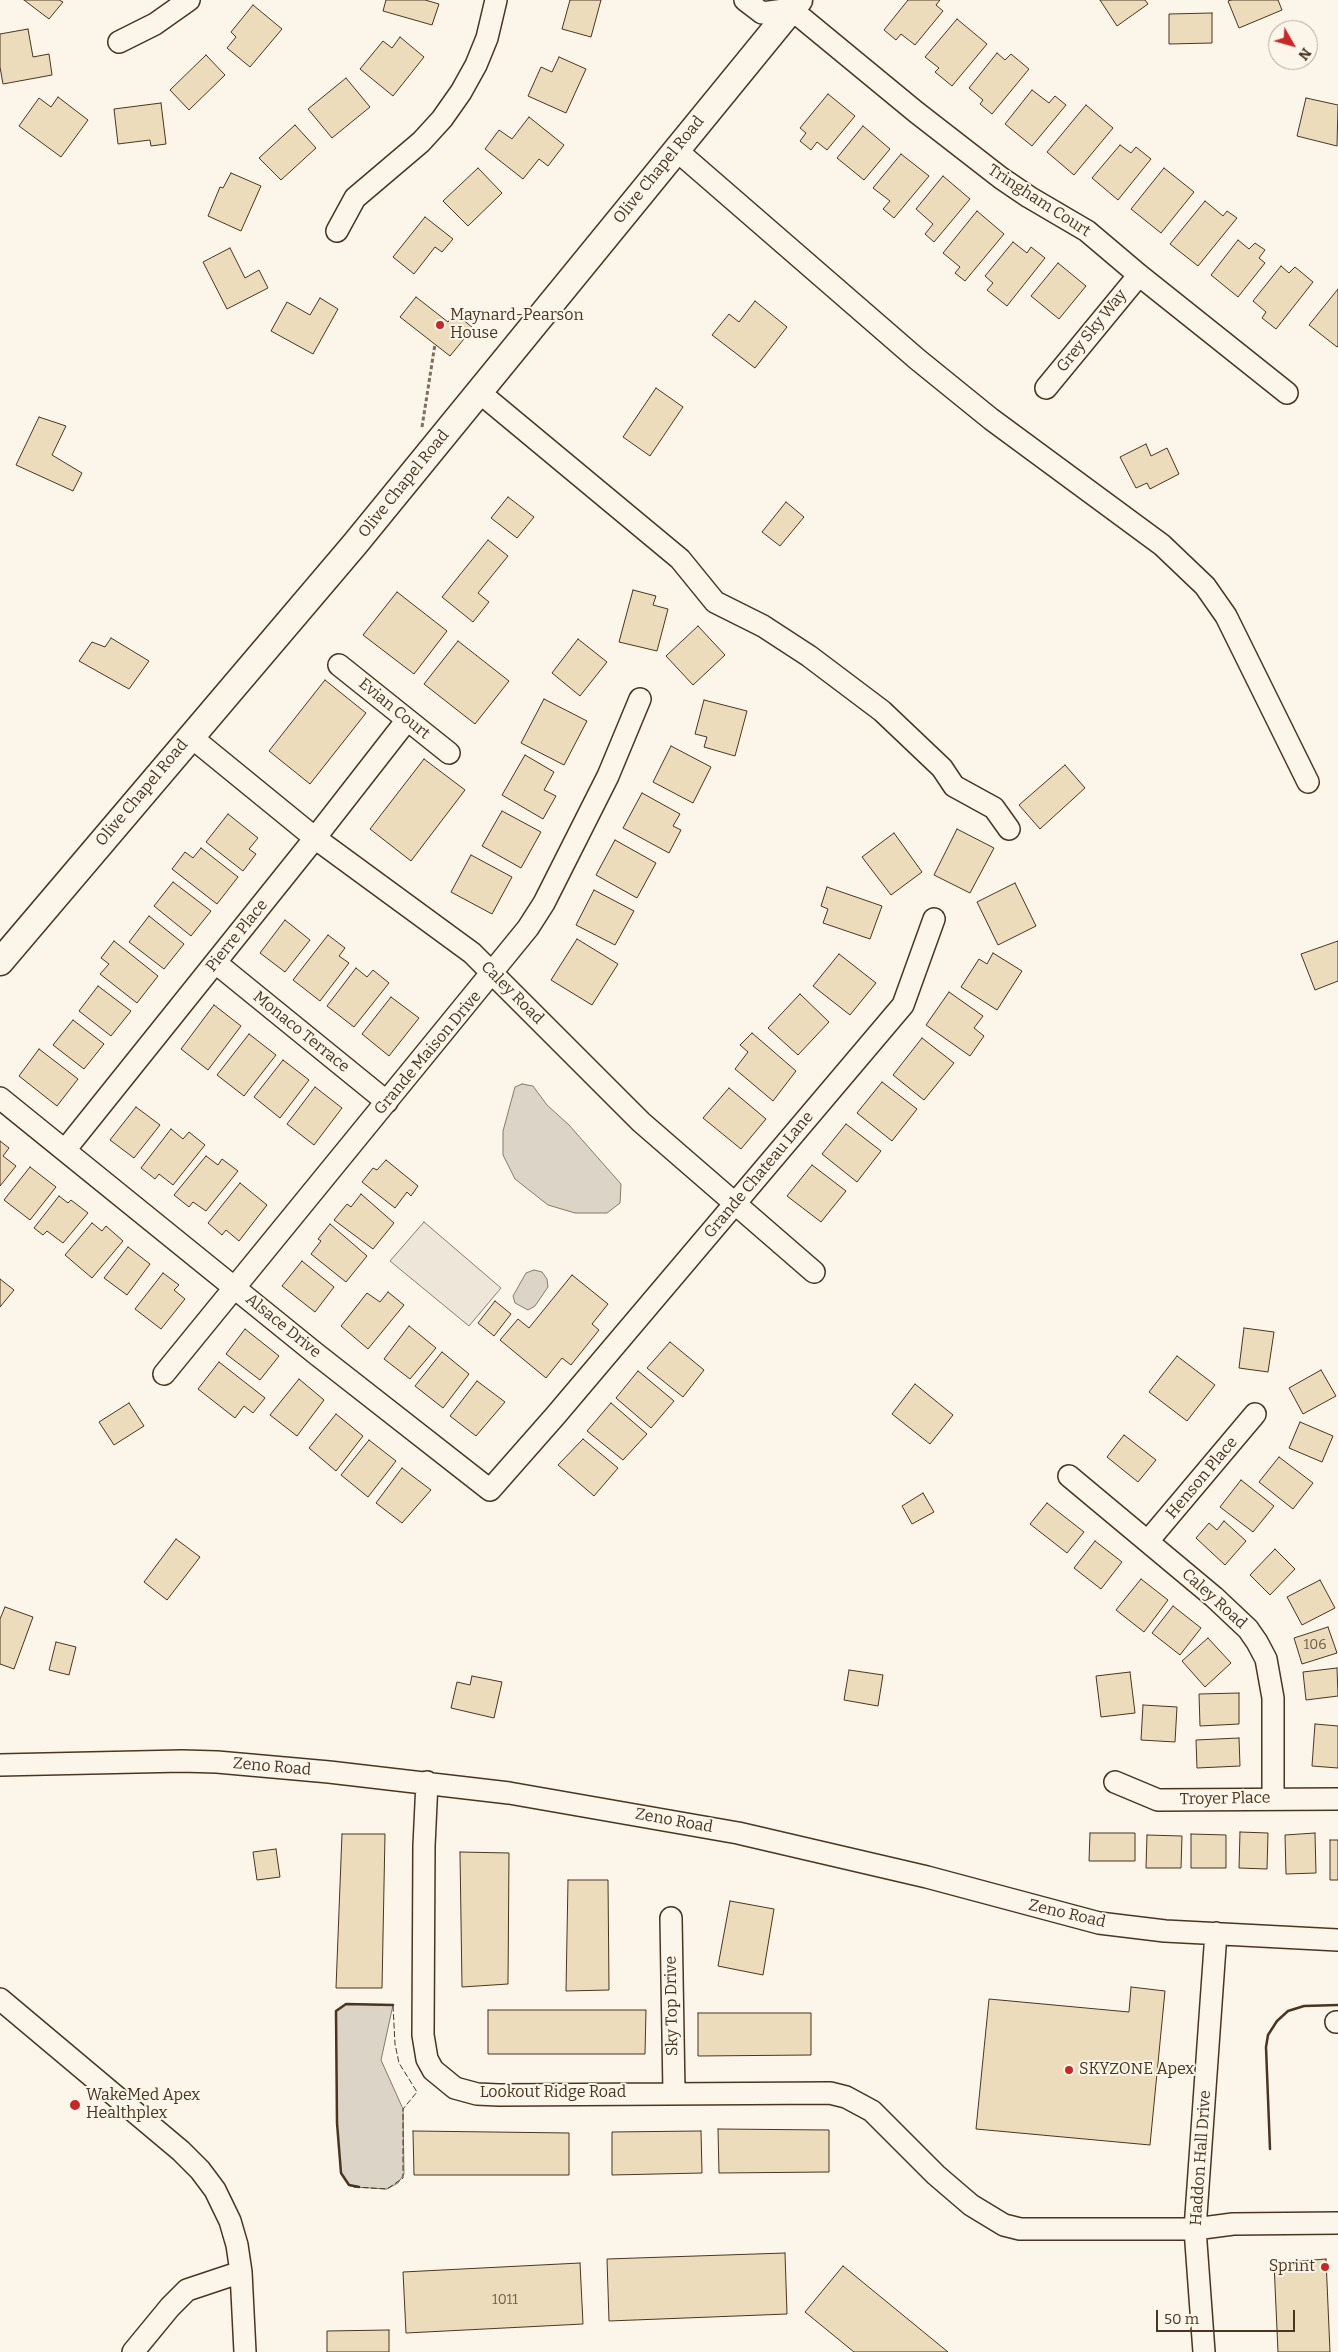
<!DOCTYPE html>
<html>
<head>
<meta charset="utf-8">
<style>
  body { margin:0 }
  #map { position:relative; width:1338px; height:2352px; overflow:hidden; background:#fbf6e9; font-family:Bitter,serif }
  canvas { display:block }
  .north { position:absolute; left:1268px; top:20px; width:50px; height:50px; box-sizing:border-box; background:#fbf6e9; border:1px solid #b4a999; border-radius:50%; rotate:128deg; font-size:14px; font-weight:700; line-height:20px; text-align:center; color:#4a3520 }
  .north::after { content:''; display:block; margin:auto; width:18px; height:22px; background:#c62828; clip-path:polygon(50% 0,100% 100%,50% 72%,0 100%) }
  .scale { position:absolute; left:1156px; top:2310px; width:139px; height:22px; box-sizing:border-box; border:2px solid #4a3520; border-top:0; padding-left:6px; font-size:15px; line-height:18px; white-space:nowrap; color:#4a3520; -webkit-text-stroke:4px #fbf6e9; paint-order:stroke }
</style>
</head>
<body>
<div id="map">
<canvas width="1338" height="2352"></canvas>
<div class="north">N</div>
<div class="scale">50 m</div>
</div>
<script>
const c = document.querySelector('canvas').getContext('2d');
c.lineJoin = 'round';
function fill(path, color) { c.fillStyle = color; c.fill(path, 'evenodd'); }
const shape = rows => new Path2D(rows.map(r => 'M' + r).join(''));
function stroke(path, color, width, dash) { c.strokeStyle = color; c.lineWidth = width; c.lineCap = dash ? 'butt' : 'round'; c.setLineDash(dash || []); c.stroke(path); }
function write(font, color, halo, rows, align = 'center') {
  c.font = font + ' Bitter,serif'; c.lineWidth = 4; c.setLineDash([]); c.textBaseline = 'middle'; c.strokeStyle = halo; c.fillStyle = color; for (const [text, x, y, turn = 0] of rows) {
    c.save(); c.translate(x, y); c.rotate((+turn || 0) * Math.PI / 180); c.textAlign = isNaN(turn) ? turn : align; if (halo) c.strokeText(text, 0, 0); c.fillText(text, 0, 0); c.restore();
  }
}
const green = shape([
  [424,1222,501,1288,469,1326,390,1261,424,1222]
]);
fill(green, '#ede6d9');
stroke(green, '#887966', 1);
const water = shape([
  [522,1084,533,1086,547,1105,569,1125,621,1184,620,1203,607,1213,575,1213,548,1205,515,1179,503,1155,503,1131,515,1087,522,1084],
  [534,1270,542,1272,547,1279,548,1287,535,1306,528,1310,515,1303,513,1296,526,1273,534,1270],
  [346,2004,393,2005,381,2060,403,2109,404,2174,398,2183,387,2189,354,2187,349,2185,341,2173,337,2123,336,2011,346,2004]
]);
fill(water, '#dcd4c6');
stroke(water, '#887966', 1);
const building = shape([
  [24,0,59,0,63,2,49,19,24,0],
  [386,0,425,0,439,4,432,25,383,11,386,0],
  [570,0,601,0,591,37,562,29,570,0],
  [908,0,940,0,936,5,943,11,915,45,901,34,896,40,884,30,908,0],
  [1100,0,1145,0,1148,4,1117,26,1100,0],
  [1231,0,1278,0,1282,10,1239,28,1228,1,1231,0],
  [253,5,282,29,250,67,227,48,236,37,231,32,253,5],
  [1212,13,1212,43,1169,44,1169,14,1212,13],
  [957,19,987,44,952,86,935,72,939,68,925,57,957,19],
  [28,29,33,57,49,54,52,75,3,84,0,67,0,34,28,29],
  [400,37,424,57,393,96,360,69,383,41,392,48,400,37],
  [997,53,1005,60,1011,54,1029,69,992,114,980,104,983,100,969,88,997,53],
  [206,55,225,75,189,110,170,90,206,55],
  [559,57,586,69,566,113,528,96,541,67,552,72,559,57],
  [346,78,370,107,332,138,308,109,346,78],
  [1032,90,1049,103,1055,96,1066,105,1032,146,1005,124,1032,90],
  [828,94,855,116,827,150,817,142,811,150,800,141,806,133,800,128,828,94],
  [58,97,88,120,61,157,19,126,39,98,51,107,58,97],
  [1306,98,1338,105,1337,146,1297,136,1306,98],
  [161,103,166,144,151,146,150,140,118,144,114,109,161,103],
  [1086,105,1113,128,1074,175,1047,152,1086,105],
  [529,117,564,145,548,166,539,159,523,179,485,149,499,130,512,139,529,117],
  [295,125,316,148,281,180,259,158,295,125],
  [863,126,890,149,864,180,837,158,863,126],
  [1120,145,1131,153,1136,147,1151,159,1118,200,1092,178,1120,145],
  [901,154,929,176,894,218,883,209,890,201,873,188,901,154],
  [478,168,502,193,468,226,443,201,478,168],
  [1164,168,1194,192,1161,233,1131,209,1164,168],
  [231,173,261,186,241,231,208,216,220,187,223,188,231,173],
  [943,176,970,199,934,242,925,234,933,224,916,209,943,176],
  [1205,201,1223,216,1227,211,1237,218,1198,266,1170,244,1205,201],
  [977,211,1004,234,965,281,955,273,960,267,943,253,977,211],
  [425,217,453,239,442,252,435,247,414,274,393,257,425,217],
  [1238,240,1249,249,1255,243,1265,250,1259,258,1265,263,1238,297,1211,275,1238,240],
  [1013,242,1027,253,1031,247,1045,258,1007,306,987,290,993,283,985,276,1013,242],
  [230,248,245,278,259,270,268,288,227,309,203,262,230,248],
  [1058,263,1086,286,1059,319,1031,296,1058,263],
  [1281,266,1289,273,1295,267,1313,282,1276,329,1262,318,1266,312,1253,301,1281,266],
  [1338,289,1338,346,1337,347,1309,325,1338,289],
  [416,297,448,322,455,313,473,328,450,356,400,317,416,297],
  [320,298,338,309,313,354,271,331,287,302,310,315,320,298],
  [755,301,787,327,755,368,712,335,729,314,739,322,755,301],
  [656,388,683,407,650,456,623,437,656,388],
  [39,417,66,426,52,455,82,473,73,491,16,465,39,417],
  [1146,444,1151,456,1167,448,1179,474,1150,489,1147,483,1136,488,1120,457,1146,444],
  [508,497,534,517,517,538,491,518,508,497],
  [786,502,804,517,780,546,762,532,786,502],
  [488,540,508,556,478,593,489,602,473,622,442,597,488,540],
  [633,590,656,596,653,605,668,609,657,651,619,642,633,590],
  [397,592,447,631,414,674,363,635,397,592],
  [698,626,725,655,693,685,666,656,698,626],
  [111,638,149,661,129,689,79,661,92,642,105,647,111,638],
  [578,639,607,662,580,696,552,673,578,639],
  [458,641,509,681,475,724,424,684,458,641],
  [325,680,366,713,310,784,269,751,325,680],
  [544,699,587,721,564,765,521,743,544,699],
  [704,700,747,711,735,756,704,747,707,737,695,734,704,700],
  [671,746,711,767,693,803,653,782,671,746],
  [525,755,554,772,544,790,556,796,543,819,502,795,525,755],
  [424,759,465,790,411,861,370,829,424,759],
  [1065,765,1085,788,1040,829,1019,805,1065,765],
  [642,793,680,814,673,826,681,830,669,853,623,828,642,793],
  [502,811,541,832,521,868,482,846,502,811],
  [228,814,258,838,249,849,256,854,243,871,206,842,228,814],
  [957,829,994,848,970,893,934,875,957,829],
  [894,833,922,872,891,895,862,857,894,833],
  [615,840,656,863,637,898,596,875,615,840],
  [201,848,238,877,217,904,172,869,185,852,193,858,201,848],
  [471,855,512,877,492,914,451,892,471,855],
  [173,882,211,911,191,936,154,906,173,882],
  [1015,883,1036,926,998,945,977,902,1015,883],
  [827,887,882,906,870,939,823,923,828,909,821,906,827,887],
  [594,890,634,911,615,945,576,925,594,890],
  [149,916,184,944,164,969,129,942,149,916],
  [285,920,310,940,285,972,260,953,285,920],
  [328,935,345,948,339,956,349,963,320,1001,293,980,328,935],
  [577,939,618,964,592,1005,551,980,577,939],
  [114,941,158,976,137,1003,100,974,109,964,101,958,114,941],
  [1338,941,1338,981,1315,990,1301,954,1338,941],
  [993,953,1022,971,997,1010,961,987,979,959,987,964,993,953],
  [839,954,876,983,850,1015,813,986,839,954],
  [356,968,367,977,373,970,389,983,354,1027,327,1006,356,968],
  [98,986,131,1011,111,1036,79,1011,98,986],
  [949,992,983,1016,974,1028,984,1036,970,1056,926,1025,949,992],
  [800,994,829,1022,798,1055,768,1028,800,994],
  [391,997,419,1018,389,1056,362,1034,391,997],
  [214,1005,241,1026,208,1070,181,1049,214,1005],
  [73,1020,104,1044,84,1069,53,1045,73,1020],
  [752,1033,796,1071,773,1101,735,1069,748,1052,740,1045,752,1033],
  [249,1034,276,1055,244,1096,217,1075,249,1034],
  [922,1038,954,1063,924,1100,893,1075,922,1038],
  [39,1049,78,1079,57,1106,19,1076,39,1049],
  [283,1060,309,1080,280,1118,254,1097,283,1060],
  [882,1082,917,1109,892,1141,857,1113,882,1082],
  [315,1087,342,1108,314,1145,287,1124,315,1087],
  [729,1088,766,1119,741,1149,703,1118,729,1088],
  [136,1107,160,1125,134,1158,110,1140,136,1107],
  [846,1124,881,1151,857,1182,822,1154,846,1124],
  [171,1129,183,1139,189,1132,205,1145,173,1185,159,1174,155,1179,141,1168,171,1129],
  [0,1141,9,1148,3,1156,16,1166,0,1186,0,1141],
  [206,1156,218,1165,222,1159,238,1171,206,1211,193,1202,189,1207,174,1195,206,1156],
  [386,1160,418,1186,411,1196,407,1192,395,1208,362,1182,373,1168,377,1170,386,1160],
  [812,1165,846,1191,821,1222,787,1196,812,1165],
  [30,1167,56,1187,30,1220,4,1200,30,1167],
  [240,1183,267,1205,239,1241,226,1230,222,1235,208,1223,240,1183],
  [361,1194,394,1223,373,1249,334,1220,347,1204,351,1207,361,1194],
  [59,1196,68,1203,71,1200,88,1213,63,1243,47,1231,43,1235,34,1228,59,1196],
  [92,1223,102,1231,106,1226,123,1241,92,1278,65,1255,92,1223],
  [330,1224,367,1256,346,1282,311,1254,321,1241,318,1239,330,1224],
  [128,1247,150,1264,127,1295,104,1278,128,1247],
  [302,1261,334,1287,315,1312,282,1286,302,1261],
  [163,1273,179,1285,174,1290,185,1299,161,1329,135,1309,163,1273],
  [572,1275,608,1304,592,1324,599,1330,571,1365,562,1358,546,1378,500,1340,518,1319,529,1328,572,1275],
  [0,1279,14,1290,0,1307,0,1279],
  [388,1292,404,1305,368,1349,341,1326,367,1293,380,1302,388,1292],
  [495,1301,511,1314,494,1336,478,1323,495,1301],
  [409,1326,436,1348,410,1379,384,1359,409,1326],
  [1244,1328,1274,1332,1268,1372,1239,1368,1244,1328],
  [245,1329,279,1356,260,1380,226,1354,245,1329],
  [670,1342,704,1370,683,1397,647,1368,670,1342],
  [442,1352,469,1374,443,1408,415,1386,442,1352],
  [1177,1356,1215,1385,1187,1421,1149,1392,1177,1356],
  [219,1362,265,1398,253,1413,244,1406,235,1418,198,1389,219,1362],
  [1321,1370,1336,1396,1303,1414,1289,1388,1321,1370],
  [638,1371,674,1401,651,1428,616,1398,638,1371],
  [299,1379,324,1400,297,1436,270,1415,299,1379],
  [477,1381,505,1402,476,1436,450,1416,477,1381],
  [915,1384,953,1415,930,1444,892,1414,915,1384],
  [129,1403,144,1426,114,1445,99,1422,129,1403],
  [611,1403,647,1434,623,1460,587,1431,611,1403],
  [336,1414,363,1436,336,1471,309,1448,336,1414],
  [1300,1422,1333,1436,1322,1462,1289,1448,1300,1422],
  [1124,1435,1156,1460,1138,1482,1107,1457,1124,1435],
  [583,1439,618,1468,594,1496,558,1465,583,1439],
  [369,1440,396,1461,368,1497,341,1475,369,1440],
  [1279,1457,1313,1483,1293,1509,1259,1482,1279,1457],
  [402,1468,431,1490,402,1523,376,1503,402,1468],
  [1241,1480,1274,1506,1253,1532,1220,1507,1241,1480],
  [923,1493,934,1512,912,1524,902,1506,923,1493],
  [1047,1503,1084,1532,1067,1553,1030,1524,1047,1503],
  [1224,1521,1246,1541,1225,1565,1196,1538,1209,1523,1217,1530,1224,1521],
  [176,1539,200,1557,167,1600,144,1582,176,1539],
  [1095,1541,1122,1562,1101,1589,1074,1568,1095,1541],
  [1275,1549,1295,1569,1270,1595,1250,1575,1275,1549],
  [1141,1579,1168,1600,1144,1632,1116,1610,1141,1579],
  [1320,1580,1335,1608,1302,1625,1287,1597,1320,1580],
  [1173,1606,1201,1628,1180,1655,1152,1633,1173,1606],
  [5,1607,33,1617,14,1669,0,1664,0,1619,5,1607],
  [1328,1627,1337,1653,1302,1664,1294,1638,1328,1627],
  [1208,1638,1231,1663,1205,1687,1182,1661,1208,1638],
  [56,1642,76,1647,69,1675,49,1670,56,1642],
  [1337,1668,1338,1696,1306,1700,1303,1672,1337,1668],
  [849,1670,883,1675,878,1706,844,1700,849,1670],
  [1130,1672,1135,1713,1101,1717,1096,1676,1130,1672],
  [472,1676,502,1682,494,1718,451,1708,457,1682,470,1685,472,1676],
  [1239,1693,1239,1724,1200,1726,1199,1694,1239,1693],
  [1143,1705,1177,1707,1175,1742,1141,1740,1143,1705],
  [1315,1724,1338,1726,1338,1768,1312,1766,1315,1724],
  [1239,1738,1240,1766,1197,1768,1196,1740,1239,1738],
  [1240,1832,1268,1833,1267,1869,1239,1868,1240,1832],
  [1090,1833,1135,1833,1135,1861,1089,1861,1090,1833],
  [1315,1833,1316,1873,1286,1874,1285,1835,1315,1833],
  [342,1834,385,1834,382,1988,336,1988,342,1834],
  [1191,1834,1226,1835,1226,1868,1191,1868,1191,1834],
  [1147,1835,1182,1836,1181,1868,1146,1868,1147,1835],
  [1330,1840,1338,1840,1338,1880,1330,1880,1330,1840],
  [276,1849,280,1877,257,1880,253,1852,276,1849],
  [460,1852,509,1853,508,1984,462,1987,460,1852],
  [568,1880,608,1880,609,1990,566,1991,568,1880],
  [730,1901,774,1909,763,1975,718,1966,730,1901],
  [1131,1987,1165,1991,1150,2145,976,2129,989,1999,1129,2012,1131,1987],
  [488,2010,646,2010,645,2054,488,2054,488,2010],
  [698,2013,811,2013,811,2055,698,2056,698,2013],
  [718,2129,829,2130,829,2172,719,2173,718,2129],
  [413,2131,569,2133,569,2175,414,2175,413,2131],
  [701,2131,702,2173,612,2175,612,2132,701,2131],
  [785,2253,787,2314,609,2321,607,2259,785,2253],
  [1326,2259,1330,2352,1278,2352,1274,2263,1326,2259],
  [580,2263,583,2324,406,2333,403,2272,580,2263],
  [843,2266,948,2352,854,2352,805,2312,843,2266],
  [389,2330,389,2352,327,2352,327,2331,389,2330]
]);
fill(building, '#ecdcbc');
stroke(building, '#4a3520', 1);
const minor = shape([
  [745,0,762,13,791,9],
  [791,9,916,112,1001,178,1029,197,1087,231,1139,275,1287,393],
  [119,42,155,24,189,0],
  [675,149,917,359,991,419,1162,545,1205,586,1226,616,1308,782],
  [337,231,355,198,421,142,442,119,461,92,476,65,487,38,496,0],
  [1046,388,1139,275],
  [479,392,680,559,715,602,763,626,809,656,882,711,942,768,954,786,994,808,1009,829],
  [339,665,449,753],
  [190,736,315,838,472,953,641,1122,814,1272],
  [216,963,387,1102],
  [0,1098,315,1353,490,1490,556,1415,903,1005,934,919],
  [65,1150,315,838,407,720],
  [164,1374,528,928,544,903,608,776,640,699],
  [1069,1476,1214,1597,1248,1629,1257,1642,1266,1659,1273,1698,1273,1798],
  [1148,1541,1255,1414],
  [0,1765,182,1761,217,1762,329,1772,509,1793,738,1833,927,1877,1099,1923,1165,1931,1338,1940],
  [427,1782,424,1846,423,2035,427,2059,433,2070,455,2088,477,2094,499,2095,830,2093,846,2097,872,2111,936,2175,971,2205,1004,2225,1020,2229,1195,2229,1233,2224,1338,2223],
  [1115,1782,1158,1800,1338,1799],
  [671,1918,674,2093],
  [0,1999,181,2151,200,2170,215,2190,230,2221,237,2245,241,2272,245,2352],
  [1336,2022,1338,2022],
  [133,2352,170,2307,187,2290,241,2272],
  [1204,2352,1195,2229,1216,1933]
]);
const major = shape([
  [0,962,355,544,799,0]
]);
stroke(minor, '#4a3520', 24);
stroke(major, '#4a3520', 29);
stroke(shape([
  [422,427,435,344]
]), '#7f6f5c', 3, [4, 2.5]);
stroke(minor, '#fbf6e9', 21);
stroke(major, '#fbf6e9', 26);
stroke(shape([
  [354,2187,387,2189,403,2178,403,2109,417,2092,399,2063,395,2044,393,2005]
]), '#4a3520', 1, [6, 2.5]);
stroke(shape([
  [1270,2149,1266,2047,1268,2035,1277,2021,1288,2011,1304,2006,1338,2005],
  [359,2187,349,2185,341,2173,337,2123,336,2011,346,2004,393,2005]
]), '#4a3520', 2.5);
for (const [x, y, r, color] of [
  [440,325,5,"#c62828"],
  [1069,2070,5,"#c62828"],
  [75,2105,6,"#c62828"],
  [1325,2267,5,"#c62828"]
]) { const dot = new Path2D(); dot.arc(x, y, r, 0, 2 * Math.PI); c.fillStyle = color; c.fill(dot); stroke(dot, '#fbf6e9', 2); }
write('14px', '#725f47', null, [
  ["106",1315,1645],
  ["1011",505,2300]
]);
write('16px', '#4a3520', '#fbf6e9', [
  ["Olive Chapel Road",659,170,-51],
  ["Tringham Court",1039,201,33],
  ["Grey Sky Way",1092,331,-51],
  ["Olive Chapel Road",404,484,-51],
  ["Evian Court",394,709,39],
  ["Olive Chapel Road",142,793,-50],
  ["Pierre Place",237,936,-51],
  ["Caley Road",512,993,45],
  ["Monaco Terrace",301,1032,39],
  ["Grande Maison Drive",428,1053,-50],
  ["Grande Chateau Lane",759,1175,-50],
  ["Alsace Drive",283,1326,39],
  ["Henson Place",1202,1478,-50],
  ["Caley Road",1214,1599,42],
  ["Zeno Road",272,1767,5],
  ["Troyer Place",1225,1799,-1],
  ["Zeno Road",674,1821,10],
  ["Zeno Road",1067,1914,13],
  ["Sky Top Drive",672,2006,-91],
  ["Lookout Ridge Road",553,2093],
  ["Haddon Hall Drive",1201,2158,-86]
]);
write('16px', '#4a3520', '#fbf6e9', [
  ["Maynard-Pearson",450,316],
  ["House",450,334],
  ["SKYZONE Apex",1079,2070],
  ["WakeMed Apex",86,2096],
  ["Healthplex",86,2114],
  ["Sprint",1315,2267,"right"]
], 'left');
</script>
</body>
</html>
